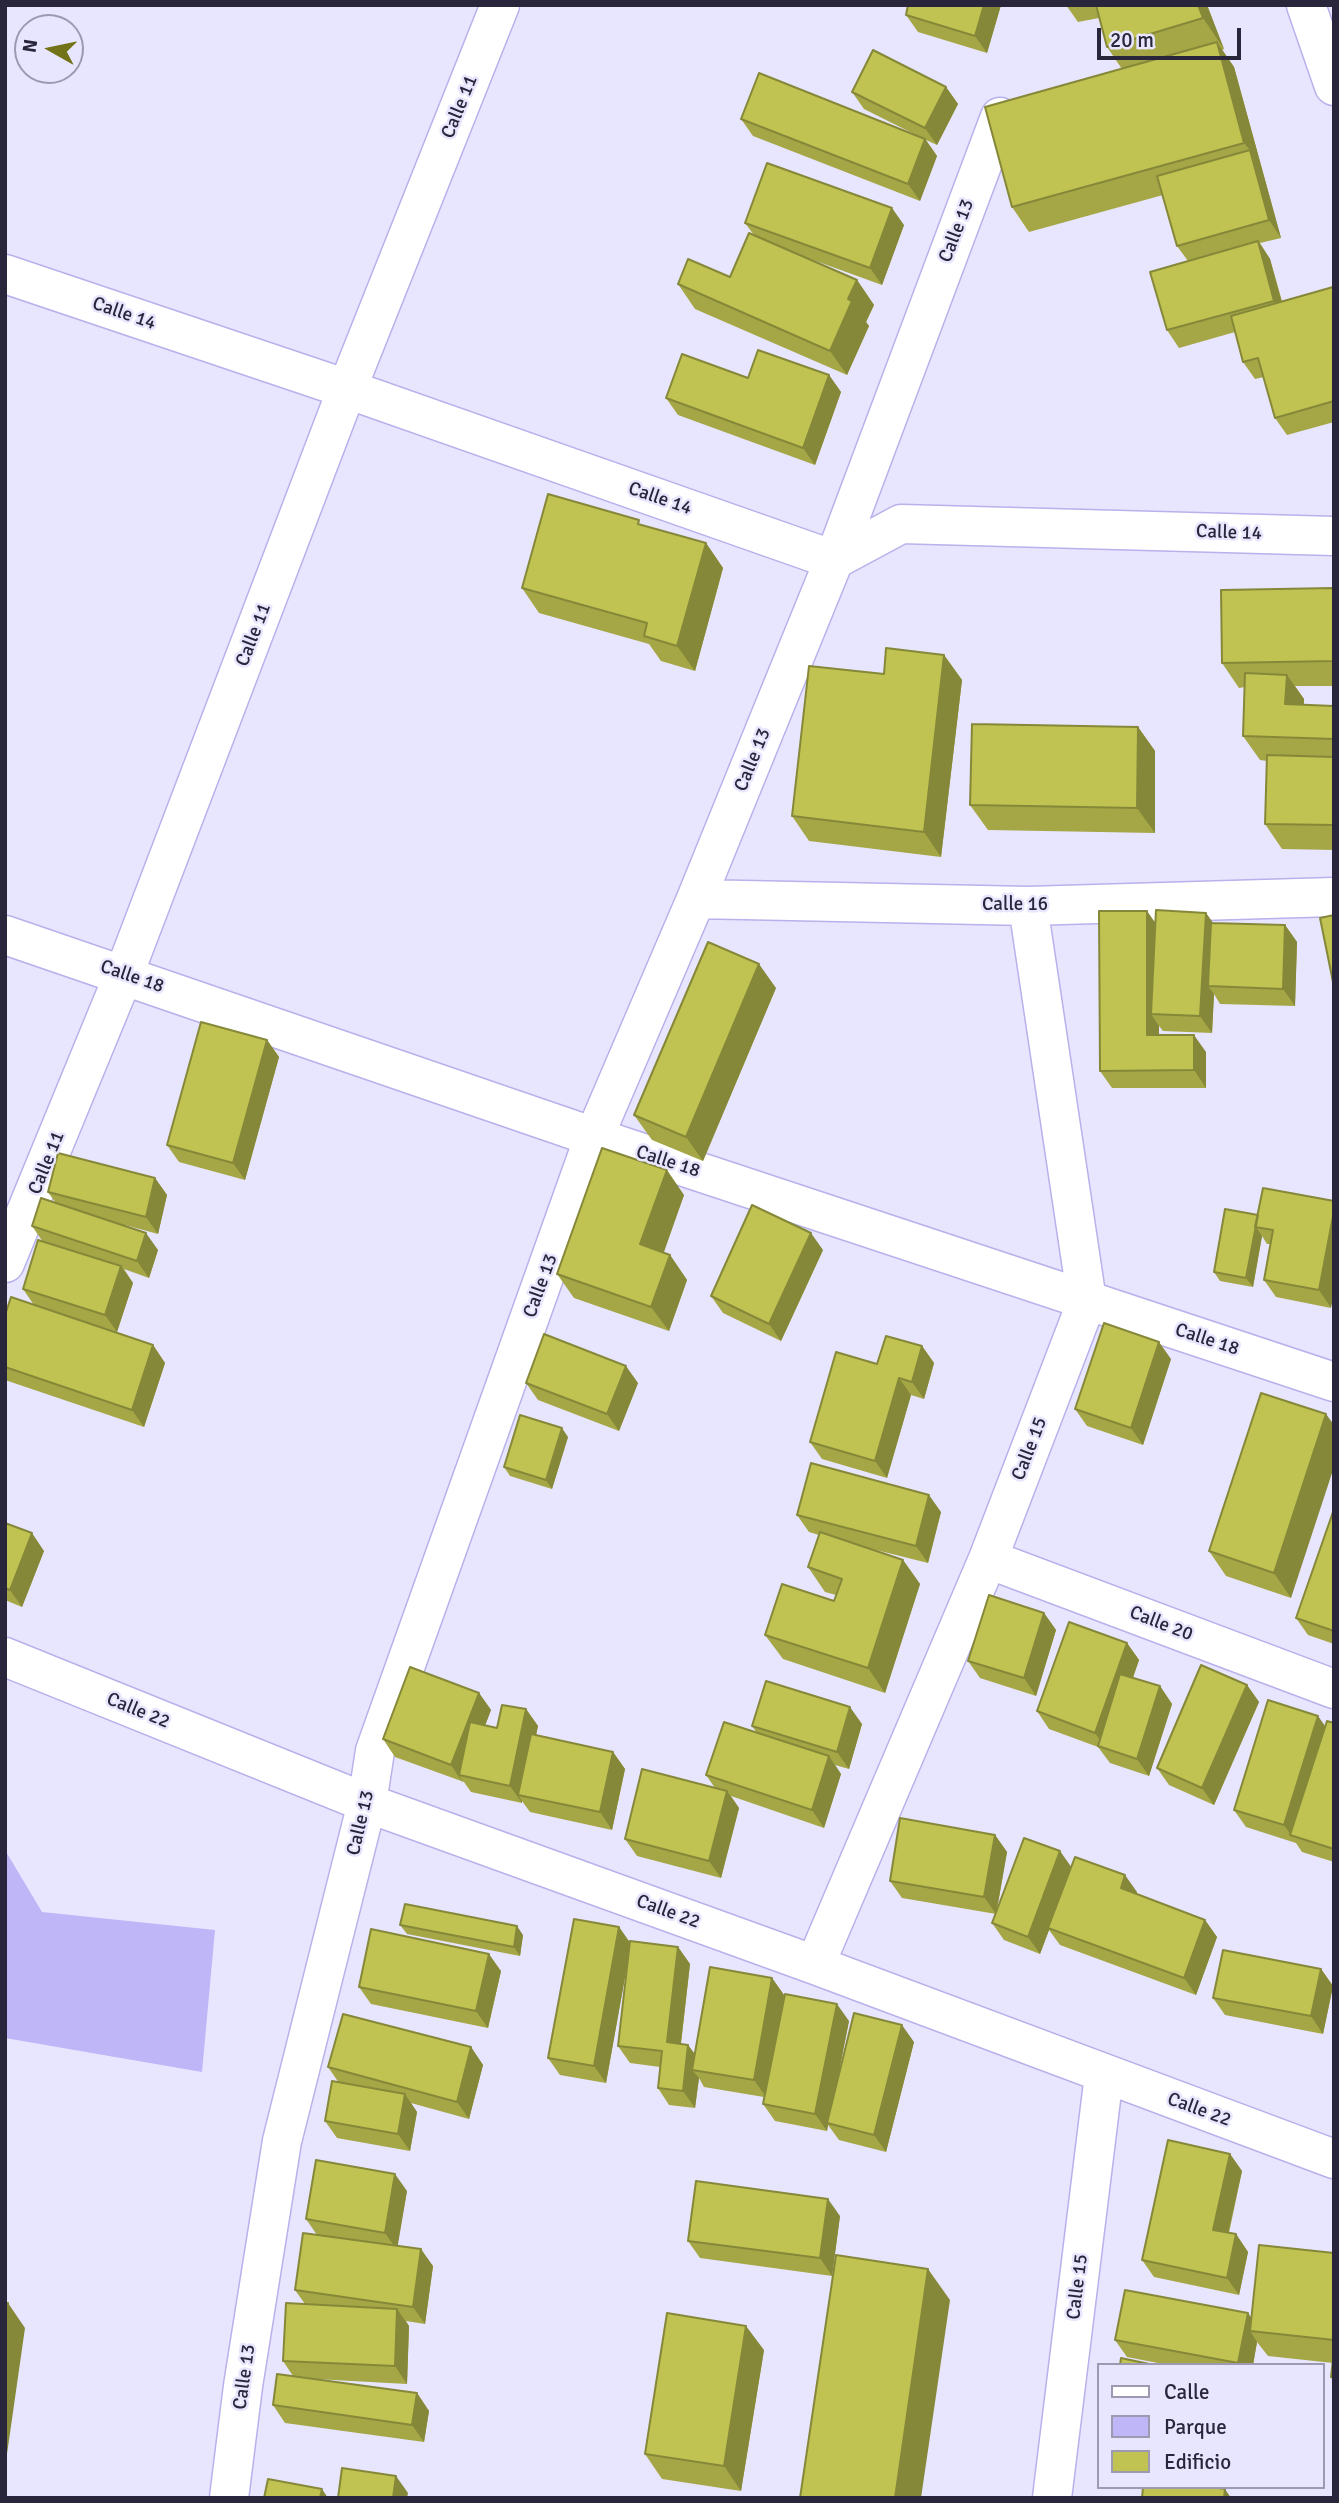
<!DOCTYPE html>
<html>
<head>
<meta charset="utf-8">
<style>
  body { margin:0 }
  #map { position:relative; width:1339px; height:2503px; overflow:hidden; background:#e8e6fe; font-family:Signika,sans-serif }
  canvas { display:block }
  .frame { position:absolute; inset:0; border:7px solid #29263c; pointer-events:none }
  .legend { position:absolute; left:1097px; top:2363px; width:228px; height:126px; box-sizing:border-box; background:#e8e6fe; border:2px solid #9c99b0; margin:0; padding:9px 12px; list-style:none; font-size:21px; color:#29263c }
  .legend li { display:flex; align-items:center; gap:14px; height:35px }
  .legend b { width:35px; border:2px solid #9c99b0 }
  .north { position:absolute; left:14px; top:14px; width:70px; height:70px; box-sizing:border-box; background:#e8e6fe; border:2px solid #9c99b0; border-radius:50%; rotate:279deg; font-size:19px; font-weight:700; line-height:28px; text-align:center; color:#29263c }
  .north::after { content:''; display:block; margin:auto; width:24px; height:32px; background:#727216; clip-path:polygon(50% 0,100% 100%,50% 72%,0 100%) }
  .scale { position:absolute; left:1097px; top:28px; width:144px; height:32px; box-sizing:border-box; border:4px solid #29263c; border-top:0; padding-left:9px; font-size:21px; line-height:24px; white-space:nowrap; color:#29263c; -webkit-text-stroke:5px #e8e6fe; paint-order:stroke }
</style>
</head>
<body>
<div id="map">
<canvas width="1339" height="2503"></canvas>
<div class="frame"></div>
<ul class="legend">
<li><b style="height:9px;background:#fff"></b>Calle</li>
<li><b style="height:19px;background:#beb6f7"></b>Parque</li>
<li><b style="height:19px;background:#c0c251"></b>Edificio</li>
</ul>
<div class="north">N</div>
<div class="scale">20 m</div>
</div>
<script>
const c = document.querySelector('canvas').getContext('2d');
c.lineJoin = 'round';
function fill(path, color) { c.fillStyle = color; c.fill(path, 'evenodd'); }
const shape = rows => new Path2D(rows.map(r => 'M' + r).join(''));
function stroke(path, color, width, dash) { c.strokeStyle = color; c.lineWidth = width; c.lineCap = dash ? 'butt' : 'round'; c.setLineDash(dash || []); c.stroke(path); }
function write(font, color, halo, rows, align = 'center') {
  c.font = font + ' Signika,sans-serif'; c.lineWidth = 5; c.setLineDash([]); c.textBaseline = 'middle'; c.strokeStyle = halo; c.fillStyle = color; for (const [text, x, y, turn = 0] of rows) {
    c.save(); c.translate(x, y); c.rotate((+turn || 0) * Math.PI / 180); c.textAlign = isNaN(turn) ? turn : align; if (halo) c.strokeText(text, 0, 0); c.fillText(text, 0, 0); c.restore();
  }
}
fill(shape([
  [5,1850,42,1912,215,1930,202,2072,5,2038]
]), '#beb6f7');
const street = shape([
  [5,274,347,389,834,560,901,524,1334,536],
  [696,899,1028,906,1334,897],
  [5,935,594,1137,1334,1382],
  [5,1263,124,974,347,389,500,5],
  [988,1559,1334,1689],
  [5,1657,367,1803,815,1965,1334,2159],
  [815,1965,988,1559,1087,1301,1028,906],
  [229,2498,243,2386,282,2141,367,1803,375,1751,594,1137,696,899,834,560,1000,117],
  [1052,2498,1104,2075]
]);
const highway = shape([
  [1306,5,1334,86]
]);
stroke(street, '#b8b1eb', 41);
stroke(highway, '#b8b1eb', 41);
stroke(street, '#fff', 38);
stroke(highway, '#fff', 38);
fill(shape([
  [1001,5,987,53,918,32,906,15],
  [1066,5,1207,5,1224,49,1222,50,1234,67,1281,238,1260,243,1270,259,1282,301,1334,288,1334,422,1287,435,1275,418,1264,377,1255,379,1243,362,1235,332,1179,348,1167,330,1188,261,1177,246,1163,195,1029,232,1012,207,1122,69,1107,47,1099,18,1078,22],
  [946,87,958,104,937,145,926,140,937,156,920,201,753,136,741,119,920,137,864,109,852,92],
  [745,223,904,225,882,285,802,256,857,280,874,305,866,322,869,326,847,375,695,309,678,284,730,277,754,235],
  [829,375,841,392,815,465,678,415,666,398,748,378],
  [643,526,706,543,723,568,695,671,661,661,649,644,539,613,522,588],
  [1334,588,1334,686,1295,686,1304,699,1304,705,1334,706,1334,850,1282,849,1265,824,1267,761,1260,760,1243,736,1245,687,1239,688,1222,663],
  [944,655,962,680,941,857,809,841,792,816,884,674],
  [1138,727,1155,751,1155,833,988,830,970,805],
  [1206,913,1213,923,1285,925,1297,942,1295,1006,1220,1004,1214,994,1212,1033,1163,1031,1159,1026,1159,1035,1206,1052,1206,1088,1112,1088,1100,1071,1156,924],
  [776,988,703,1161,652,1140,634,1115],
  [267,1040,279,1057,245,1180,179,1162,167,1145],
  [155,1178,167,1195,158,1234,125,1225,158,1250,149,1278,124,1269,133,1283,117,1332,80,1321,153,1345,165,1363,144,1427,5,1380,5,1315,34,1305,23,1289,43,1242,32,1226,55,1202,48,1192],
  [1263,1188,1331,1308,1276,1297,1264,1280,1271,1244,1267,1244,1262,1236,1253,1287,1220,1281,1214,1272,1258,1215],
  [684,1195,663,1253,670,1255,687,1280,669,1331,574,1298,557,1274],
  [823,1250,781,1341,723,1313,711,1296],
  [922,1346,934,1363,924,1399,911,1395,887,1478,822,1459,810,1442,877,1364],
  [1171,1359,1143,1445,1087,1426,1075,1409],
  [526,1383,638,1383,619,1431,538,1400],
  [1261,1393,1291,1598,1226,1576,1209,1551],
  [568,1437,552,1489,510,1476,504,1467],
  [1334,1509,1334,1644,1308,1635,1296,1618],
  [941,1512,928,1563,860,1546,903,1560,920,1584,885,1693,783,1659,765,1635,834,1601,836,1595,825,1592,808,1567,819,1535,809,1532,797,1515],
  [5,1523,44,1551,22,1607,5,1600],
  [1044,1613,1056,1630,1036,1696,980,1678,968,1661],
  [1127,1643,1139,1660,1133,1678,1160,1686,1172,1704,1149,1776,1110,1763,1098,1747,1049,1729,1037,1711],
  [1247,1685,1259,1702,1214,1805,1169,1785,1157,1768],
  [479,1693,491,1710,485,1725,497,1728,526,1709,538,1726,536,1735,613,1752,625,1769,612,1830,530,1812,522,1801,522,1803,471,1792,464,1782,395,1757,383,1739],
  [1334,1723,1334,1862,1302,1852,1296,1843,1246,1827,1234,1810,1325,1726],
  [862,1724,849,1769,835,1765,841,1774,824,1828,731,1796,739,1808,721,1878,637,1856,625,1839,715,1788,706,1775,757,1733,752,1726],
  [995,1835,1007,1852,997,1910,1071,1867,1137,1892,1137,1894,1205,1920,1217,1937,1196,1995,1060,1945,1049,1930,1040,1954,1004,1940,992,1923,996,1914,902,1898,890,1881],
  [400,1925,523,1935,520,1956,407,1934],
  [619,1927,630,1943,678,1947,690,1964,681,2044,688,2045,695,2054,772,1978,784,1995,849,2021,839,2071,914,2042,886,2152,839,2140,828,2125,827,2131,775,2121,763,2104,764,2097,704,2087,699,2078,695,2108,669,2105,658,2088,660,2067,630,2063,618,2046,628,1960,606,2083,560,2075,548,2058],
  [1321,1969,1333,1986,1323,2034,1225,2015,1213,1998],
  [501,1971,488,2028,371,2004,359,1987],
  [471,2047,483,2065,469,2119,411,2103,417,2112,410,2151,337,2138,325,2121,339,2083,328,2067],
  [1230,2154,1242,2171,1229,2233,1236,2234,1248,2252,1239,2295,1154,2277,1142,2260],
  [407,2191,397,2246,433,2266,425,2324,406,2321,409,2326,407,2384,315,2379,417,2393,429,2411,424,2442,285,2423,273,2405,293,2376,283,2361,305,2304,295,2290,317,2235,306,2219],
  [840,2216,832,2276,700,2258,688,2241],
  [1334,2253,1334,2381,1331,2377,1333,2363,1268,2356,1257,2342,1253,2365,1168,2365,1127,2357,1115,2340,1252,2319],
  [764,2350,741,2491,662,2479,645,2454]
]), '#a5a746');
fill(shape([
  [984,5,1001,5,987,53,975,36],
  [1198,5,1207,5,1224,49,1203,18],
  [1217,42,1234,67,1281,238,1269,220,1250,150,1244,143],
  [946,87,958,104,937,145,925,128],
  [925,139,937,156,920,201,908,184],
  [892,208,904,225,882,285,870,268],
  [1258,241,1270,259,1286,318,1274,301],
  [857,280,874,305,866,322,869,326,847,375,830,351,848,299],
  [829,375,841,392,815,465,803,448],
  [706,543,723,568,695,671,677,646],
  [944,655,962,680,941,857,924,832],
  [1287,675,1304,699,1303,729,1285,704],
  [1138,727,1155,751,1155,833,1137,808],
  [1147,911,1159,928,1151,1014,1159,1026,1159,1052,1147,1035],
  [1206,913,1218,930,1208,986,1214,994,1212,1033,1200,1016],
  [1285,925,1297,942,1295,1006,1283,989],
  [759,964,776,988,703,1161,686,1137],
  [1194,1035,1206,1052,1206,1088,1194,1070],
  [267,1040,279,1057,245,1180,233,1163],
  [667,1170,684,1195,658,1269,640,1244],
  [155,1178,167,1195,158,1234,146,1217],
  [1334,1211,1334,1293,1331,1308,1319,1290],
  [1256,1227,1262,1236,1253,1287,1246,1278],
  [146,1233,158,1250,149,1278,137,1261],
  [811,1233,823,1250,781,1341,769,1324],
  [670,1255,687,1280,669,1331,651,1307],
  [121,1266,133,1283,117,1332,105,1315],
  [1159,1342,1171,1359,1143,1445,1131,1428],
  [153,1345,165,1363,144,1427,132,1410],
  [922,1346,934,1363,924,1399,912,1382],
  [626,1366,638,1383,619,1431,607,1414],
  [899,1378,911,1395,887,1478,875,1461],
  [1326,1414,1334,1425,1334,1467,1291,1598,1274,1573],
  [562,1428,568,1437,552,1489,546,1480],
  [929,1495,941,1512,928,1563,916,1546],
  [32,1533,44,1551,22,1607,10,1590],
  [903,1560,920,1584,885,1693,868,1668],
  [1044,1613,1056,1630,1036,1696,1024,1678],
  [1127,1643,1139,1660,1107,1750,1095,1733],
  [1247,1685,1259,1702,1214,1805,1202,1788],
  [1160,1686,1172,1704,1149,1776,1137,1759],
  [479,1693,491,1710,466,1776,459,1775,463,1783,451,1765],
  [850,1707,862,1724,849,1769,837,1752],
  [526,1709,538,1726,523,1796,518,1795,522,1801,522,1803,510,1786],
  [1318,1716,1330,1733,1291,1835,1284,1825],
  [613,1752,625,1769,612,1830,600,1812],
  [829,1756,841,1774,824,1828,812,1810],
  [727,1791,739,1808,721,1878,709,1861],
  [995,1835,1007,1852,996,1914,984,1897],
  [1060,1851,1072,1868,1048,1928,1049,1930,1040,1954,1028,1937],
  [1125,1875,1137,1892,1133,1905,1121,1888],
  [1205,1920,1217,1937,1196,1995,1184,1978],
  [517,1926,523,1935,520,1956,514,1947],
  [619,1927,631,1944,606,2083,594,2066],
  [678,1947,690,1964,679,2059,667,2042],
  [489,1954,501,1971,488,2028,476,2011],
  [1321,1969,1333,1986,1323,2034,1311,2016],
  [772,1978,784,1995,766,2097,754,2080],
  [837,2004,849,2021,829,2123,827,2123,828,2125,827,2131,815,2114],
  [902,2025,914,2042,886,2152,874,2135],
  [688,2045,700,2062,692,2070,699,2078,695,2108,683,2091],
  [471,2047,483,2065,469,2119,457,2102],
  [405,2094,417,2112,410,2151,398,2134],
  [1230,2154,1242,2171,1225,2247,1213,2230],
  [395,2174,407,2191,397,2250,385,2233],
  [828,2199,840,2216,832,2276,820,2258],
  [1236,2234,1248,2252,1239,2295,1227,2278],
  [421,2249,433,2266,425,2324,413,2307],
  [928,2269,950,2300,921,2498,895,2498],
  [8,2303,25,2328,5,2468,5,2323],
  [397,2309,409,2326,407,2384,395,2366],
  [1248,2313,1260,2330,1250,2331,1257,2342,1253,2365,1239,2365,1238,2363],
  [746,2326,764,2350,741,2491,724,2466],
  [417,2393,429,2411,424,2442,412,2425],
  [396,2476,408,2493,407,2498,393,2498],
  [322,2489,328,2498,320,2498],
  [1225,2489,1231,2498,1224,2498]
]), '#868839');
const building = shape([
  [908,5,984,5,975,36,906,15,908,5],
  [1096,5,1198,5,1203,18,1107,47,1096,5],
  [1217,42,1244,143,1012,207,985,107,1217,42],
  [873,50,946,87,925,128,852,92,873,50],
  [759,73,925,139,908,184,741,119,759,73],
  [1250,150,1269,220,1177,246,1157,176,1250,150],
  [767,163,892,208,870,268,745,223,767,163],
  [749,233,857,280,848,299,852,301,830,351,678,284,688,259,730,277,749,233],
  [1258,241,1274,301,1167,330,1150,272,1258,241],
  [1333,287,1334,401,1275,418,1258,358,1243,362,1231,316,1333,287],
  [758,350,829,375,803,448,666,398,682,354,748,378,758,350],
  [548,494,639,520,638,524,706,543,677,646,644,636,647,623,522,588,548,494],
  [1334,588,1334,661,1222,663,1221,590,1334,588],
  [886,648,944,655,924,832,792,816,809,666,884,674,886,648],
  [1245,673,1287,675,1285,704,1334,706,1334,739,1243,736,1245,673],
  [972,724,1138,727,1137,808,970,805,972,724],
  [1267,755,1334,757,1334,825,1265,824,1267,755],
  [1156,910,1206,913,1200,1016,1151,1014,1156,910],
  [1099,911,1147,911,1147,1035,1194,1035,1194,1070,1100,1071,1099,911],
  [1334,915,1334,987,1320,918,1334,915],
  [1211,923,1285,925,1283,989,1208,986,1211,923],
  [708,942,759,964,686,1137,634,1115,708,942],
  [201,1022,267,1040,233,1163,167,1145,201,1022],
  [602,1148,667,1170,640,1244,670,1255,651,1307,557,1274,602,1148],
  [58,1153,155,1178,146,1217,48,1192,58,1153],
  [1263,1188,1334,1201,1334,1211,1319,1290,1264,1280,1273,1230,1255,1227,1263,1188],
  [41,1198,146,1233,137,1261,32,1226,41,1198],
  [752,1205,811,1233,769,1324,711,1296,752,1205],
  [1225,1209,1258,1215,1246,1278,1214,1272,1225,1209],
  [38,1240,121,1266,105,1315,23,1289,38,1240],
  [11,1297,153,1345,132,1410,5,1367,5,1315,11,1297],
  [1104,1323,1159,1342,1131,1428,1075,1409,1104,1323],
  [544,1334,626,1366,607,1414,526,1383,544,1334],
  [886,1336,922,1346,912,1382,899,1378,875,1461,810,1442,836,1352,877,1364,886,1336],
  [1261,1393,1326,1414,1274,1573,1209,1551,1261,1393],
  [520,1415,562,1428,546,1480,504,1467,520,1415],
  [811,1463,929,1495,916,1546,797,1515,811,1463],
  [1334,1509,1334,1631,1296,1618,1334,1509],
  [5,1523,32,1533,10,1590,5,1588,5,1523],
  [820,1532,903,1560,868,1668,765,1635,782,1584,834,1601,842,1579,808,1567,820,1532],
  [989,1595,1044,1613,1024,1678,968,1661,989,1595],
  [1069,1622,1127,1643,1095,1733,1037,1711,1069,1622],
  [1201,1665,1247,1685,1202,1788,1157,1768,1201,1665],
  [410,1667,479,1693,451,1765,383,1739,410,1667],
  [1120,1674,1160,1686,1137,1759,1098,1746,1120,1674],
  [766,1681,850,1707,837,1752,752,1726,766,1681],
  [1268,1700,1318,1716,1284,1825,1234,1810,1268,1700],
  [502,1705,526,1709,510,1786,459,1775,470,1722,497,1728,502,1705],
  [1327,1721,1334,1723,1334,1849,1290,1835,1327,1721],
  [724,1722,829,1756,812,1810,706,1775,724,1722],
  [531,1734,613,1752,600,1812,518,1795,531,1734],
  [642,1769,727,1791,709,1861,625,1839,642,1769],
  [900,1818,995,1835,984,1897,890,1881,900,1818],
  [1024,1838,1060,1851,1028,1937,992,1923,1024,1838],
  [1075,1857,1125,1875,1121,1888,1205,1920,1184,1978,1048,1928,1075,1857],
  [405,1904,517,1926,514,1947,400,1925,405,1904],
  [574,1919,619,1927,594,2066,548,2058,574,1919],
  [371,1929,489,1954,476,2011,359,1987,371,1929],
  [630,1941,678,1947,667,2042,688,2045,683,2091,658,2088,662,2051,618,2046,630,1941],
  [1223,1950,1321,1969,1311,2016,1213,1998,1223,1950],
  [710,1967,772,1978,754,2080,692,2070,710,1967],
  [785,1994,837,2004,815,2114,763,2104,785,1994],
  [854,2013,902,2025,874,2135,827,2123,854,2013],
  [343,2014,471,2047,457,2102,328,2067,343,2014],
  [332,2081,405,2094,398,2134,325,2121,332,2081],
  [1168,2140,1230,2154,1213,2230,1236,2234,1227,2278,1142,2260,1168,2140],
  [316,2160,395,2174,385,2233,306,2219,316,2160],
  [696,2181,828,2199,820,2258,688,2241,696,2181],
  [303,2233,421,2249,413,2307,295,2290,303,2233],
  [1259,2245,1334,2253,1334,2340,1250,2331,1259,2245],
  [836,2255,928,2269,895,2498,800,2498,836,2255],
  [1125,2290,1248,2313,1238,2363,1115,2340,1125,2290],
  [5,2303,8,2303,5,2323,5,2303],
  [286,2303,397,2309,395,2366,283,2361,286,2303],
  [667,2313,746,2326,724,2466,645,2454,667,2313],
  [1334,2350,1334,2378,1331,2377,1334,2350],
  [1121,2358,1154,2365,1120,2365,1121,2358],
  [277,2374,417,2393,412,2425,273,2405,277,2374],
  [342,2468,396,2476,393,2498,338,2498,342,2468],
  [268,2479,322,2489,320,2498,264,2498,268,2479],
  [1143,2487,1212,2487,1225,2489,1224,2498,1142,2498,1143,2487]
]);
fill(building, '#c0c251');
stroke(building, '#868839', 2);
write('19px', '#29263c', '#e8e6fe', [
  ["Calle 11",460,107,-68],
  ["Calle 13",957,231,-69],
  ["Calle 14",124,314,19],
  ["Calle 14",660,499,19],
  ["Calle 14",1229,533,2],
  ["Calle 11",254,635,-69],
  ["Calle 13",753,760,-68],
  ["Calle 16",1015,905],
  ["Calle 18",132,977,19],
  ["Calle 18",668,1162,18],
  ["Calle 11",47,1163,-68],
  ["Calle 13",541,1286,-70],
  ["Calle 18",1207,1340,18],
  ["Calle 15",1030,1449,-69],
  ["Calle 20",1161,1624,21],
  ["Calle 22",138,1711,22],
  ["Calle 13",361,1823,-77],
  ["Calle 22",668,1912,20],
  ["Calle 22",1199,2110,20],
  ["Calle 15",1078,2287,-83],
  ["Calle 13",245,2377,-82]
]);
</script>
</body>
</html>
